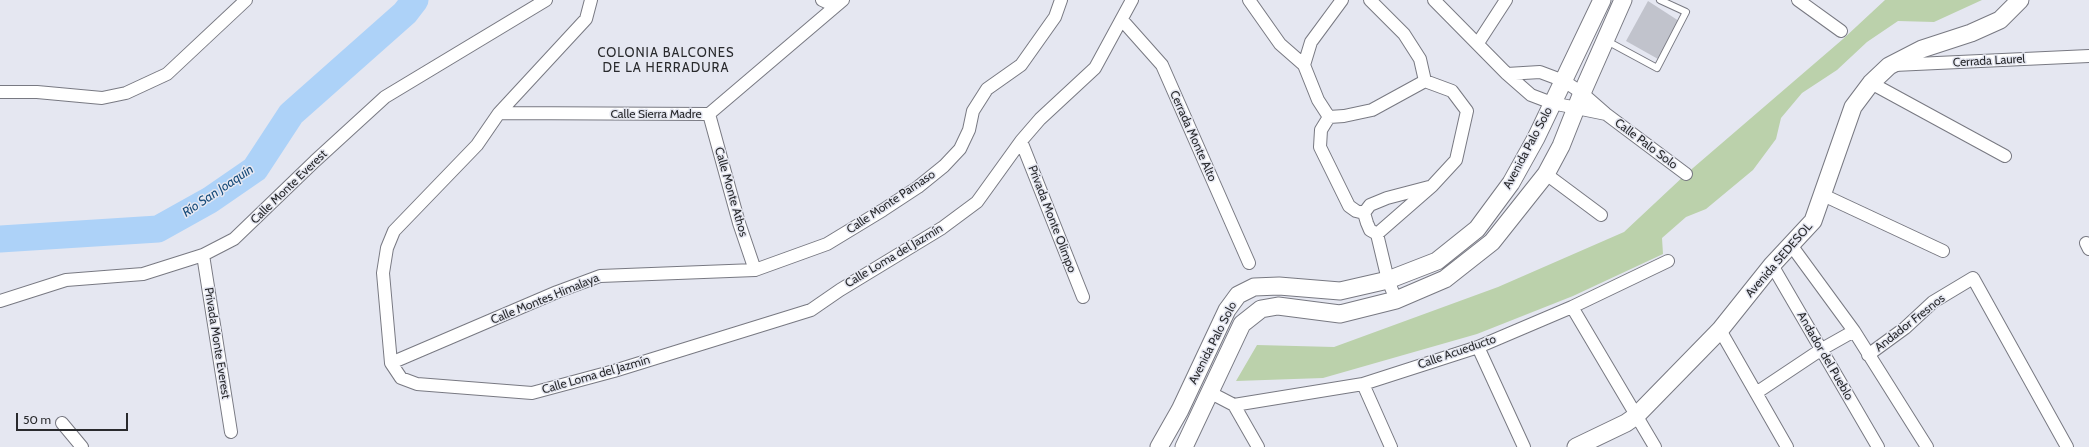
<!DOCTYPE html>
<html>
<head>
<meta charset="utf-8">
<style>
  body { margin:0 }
  #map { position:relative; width:2089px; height:447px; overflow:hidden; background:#e5e7f1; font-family:Cabin,sans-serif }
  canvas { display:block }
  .scale { position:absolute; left:16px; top:413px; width:112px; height:18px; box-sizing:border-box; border:2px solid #292a2d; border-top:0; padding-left:5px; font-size:12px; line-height:14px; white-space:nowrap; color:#292a2d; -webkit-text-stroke:3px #e5e7f1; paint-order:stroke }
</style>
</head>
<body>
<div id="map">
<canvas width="2089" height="447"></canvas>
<div class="scale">50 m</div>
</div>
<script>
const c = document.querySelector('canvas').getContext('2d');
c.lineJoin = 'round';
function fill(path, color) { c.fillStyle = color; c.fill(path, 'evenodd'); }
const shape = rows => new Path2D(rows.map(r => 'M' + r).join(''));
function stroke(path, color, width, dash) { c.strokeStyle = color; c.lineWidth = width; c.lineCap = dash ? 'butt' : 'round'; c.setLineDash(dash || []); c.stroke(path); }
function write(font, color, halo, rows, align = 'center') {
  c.font = font + ' Cabin,sans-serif'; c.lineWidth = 3; c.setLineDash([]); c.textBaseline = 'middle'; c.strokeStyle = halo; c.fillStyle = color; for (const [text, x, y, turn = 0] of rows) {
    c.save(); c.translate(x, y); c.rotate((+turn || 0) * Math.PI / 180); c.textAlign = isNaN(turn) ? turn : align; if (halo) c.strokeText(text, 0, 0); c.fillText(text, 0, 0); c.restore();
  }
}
fill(shape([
  [1885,0,1982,0,1934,22,1898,21,1867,42,1837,70,1802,93,1781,118,1776,139,1753,170,1706,209,1686,217,1662,238,1663,254,1573,296,1477,334,1323,378,1236,381,1257,345,1334,347,1498,287,1624,232,1686,174,1843,39]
]), '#bbd1ab');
stroke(shape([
  [0,239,158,229,210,200,255,169,291,114,405,13,415,0]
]), '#add2f8', 27);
fill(shape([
  [1648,1,1679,21,1658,59,1626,41]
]), '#c1c3cc');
const lane = shape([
  [1607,41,1657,68,1686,12,1660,0]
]);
const street = shape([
  [591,0,586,19,499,113,477,145,394,231,387,248,383,273,391,363,401,378,417,384,532,393,614,371,811,310,840,290,942,228,977,202,1021,141,1040,119,1095,68,1132,0],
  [822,0,835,6],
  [1249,0,1280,44,1304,65],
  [1342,0,1311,42,1304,65,1318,100,1329,117,1344,116,1372,110,1425,81,1452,91,1467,111,1456,160,1432,186,1377,234],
  [1370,0,1404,34,1420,59,1425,81],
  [1434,0,1507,74,1531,95,1552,103,1606,114],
  [1798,0,1841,31],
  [1122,20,1162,65,1249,263],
  [1478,43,1506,0],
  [1894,65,2089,56],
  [1507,74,1540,72,1564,81,1582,93,1606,114,1686,174],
  [1871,83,2005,156],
  [0,92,37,92,102,98,126,93,167,74,246,0],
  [499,113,709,114,843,0],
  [709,114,739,223,755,270],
  [1329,117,1321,130,1320,147,1349,206,1356,211,1364,213],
  [1021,141,1083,297],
  [1546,174,1601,215],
  [1823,195,1943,251],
  [1377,234,1370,230,1367,223,1364,213,1370,205,1387,198,1429,187],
  [1377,234,1388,280,1396,300],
  [2086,243,2089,249],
  [1791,245,1854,331,1927,447],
  [203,255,231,432],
  [1772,265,1878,447],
  [0,301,66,280,143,274,203,255,234,239,315,161,385,97,546,0],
  [1572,307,1655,447],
  [1720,330,1787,447],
  [1478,347,1524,447],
  [1868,355,1905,328,1933,302,1973,278,2067,447],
  [391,363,557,292,600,276,755,270,827,244,883,210,918,187,944,166,960,149,969,130,973,111,987,89,1021,65,1055,17,1061,0],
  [1363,384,1391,447],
  [1209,392,1234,405,1258,447],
  [1756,393,1822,349,1854,331],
  [1234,405,1363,384,1478,347,1572,307,1668,261],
  [62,423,82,447]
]);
const secondary = shape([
  [1159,447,1180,410,1227,310,1238,295,1254,287,1279,286,1340,291,1388,280,1437,261,1477,229,1511,183,1536,138,1602,0],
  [1184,447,1242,324,1261,309,1278,306,1340,314,1396,300,1445,279,1492,242,1546,174,1561,146,1582,93,1623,0],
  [1576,447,1626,423,1636,416,1720,330,1772,265,1813,221,1853,107,1871,83,1889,66,1922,49,1971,33,2000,20,2020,0]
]);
stroke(lane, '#787982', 8);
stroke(street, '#787982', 14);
stroke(secondary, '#787982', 19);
stroke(lane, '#fff', 6);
stroke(street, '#fff', 12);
stroke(secondary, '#fff', 17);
write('12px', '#292a2d', '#e5e7f1', [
  ["Cerrada Laurel",1989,61,-3],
  ["Calle Sierra Madre",656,114],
  ["Cerrada Monte Alto",1193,136,66],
  ["Calle Palo Solo",1646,144,37],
  ["Avenida Palo Solo",1528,148,-62],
  ["Calle Monte Everest",289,187,-44],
  ["Calle Monte Athos",731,192,74],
  ["Calle Monte Parnaso",891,202,-34],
  ["Privada Monte Olimpo",1052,219,69],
  ["Calle Loma del Jazmín",894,256,-31],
  ["Avenida SEDESOL",1779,260,-49],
  ["Calle Montes Himalaya",545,299,-22],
  ["Andador Fresnos",1910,323,-38],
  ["Privada Monte Everest",217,343,81],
  ["Avenida Palo Solo",1213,343,-63],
  ["Calle Acueducto",1457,352,-19],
  ["Andador del Pueblo",1825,356,60],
  ["Calle Loma del Jazmín",596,375,-16]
]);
c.letterSpacing = '1px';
write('13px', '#292a2d', '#e5e7f1', [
  ["COLONIA BALCONES",666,53],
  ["DE LA HERRADURA",666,68]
]);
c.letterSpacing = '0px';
write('italic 13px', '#164b7a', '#e5e7f1', [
  ["Río San Joaquín",218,191,-34]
]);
</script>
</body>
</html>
